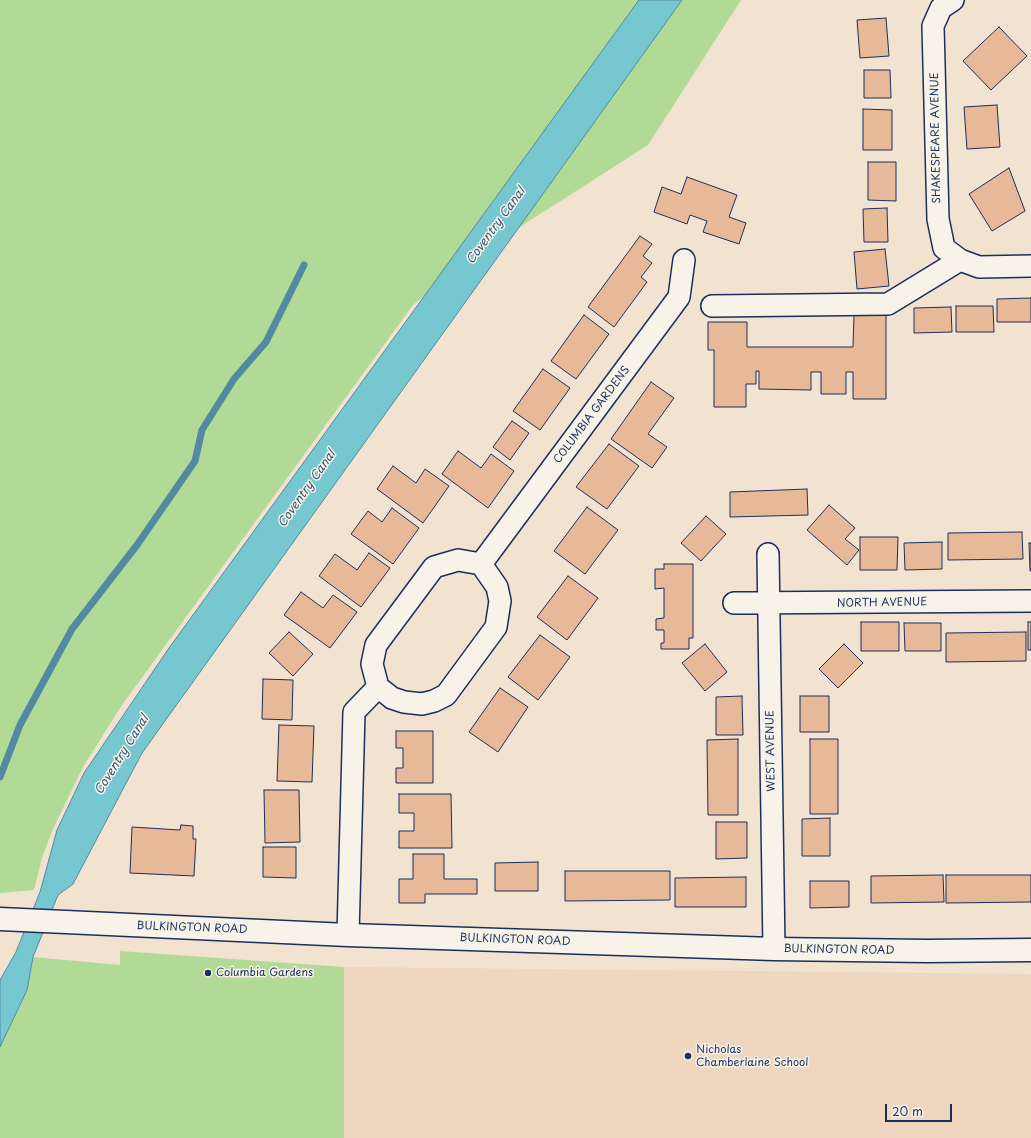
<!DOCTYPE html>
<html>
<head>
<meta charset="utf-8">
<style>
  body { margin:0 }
  #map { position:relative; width:1031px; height:1138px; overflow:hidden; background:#f2e2d0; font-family:"Playpen Sans",sans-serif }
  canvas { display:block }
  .scale { position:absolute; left:885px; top:1104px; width:67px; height:18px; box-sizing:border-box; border:2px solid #1b2f5e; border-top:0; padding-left:5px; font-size:12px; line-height:14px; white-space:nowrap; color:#1b2f5e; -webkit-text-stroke:3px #f7f3e8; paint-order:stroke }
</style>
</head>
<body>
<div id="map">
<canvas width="1031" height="1138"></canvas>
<div class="scale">20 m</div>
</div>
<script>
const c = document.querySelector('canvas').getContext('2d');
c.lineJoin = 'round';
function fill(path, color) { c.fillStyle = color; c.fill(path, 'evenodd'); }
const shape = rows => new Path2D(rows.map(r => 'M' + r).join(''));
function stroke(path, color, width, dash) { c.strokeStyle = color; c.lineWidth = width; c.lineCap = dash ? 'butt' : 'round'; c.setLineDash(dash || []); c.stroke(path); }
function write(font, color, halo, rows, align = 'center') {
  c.font = font + ' "Playpen Sans",sans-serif'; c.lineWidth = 3; c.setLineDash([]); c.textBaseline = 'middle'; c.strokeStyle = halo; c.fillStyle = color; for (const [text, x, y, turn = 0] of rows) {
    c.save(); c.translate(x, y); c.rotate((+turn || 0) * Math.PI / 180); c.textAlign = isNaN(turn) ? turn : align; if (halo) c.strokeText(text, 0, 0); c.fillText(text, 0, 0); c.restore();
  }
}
fill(shape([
  [344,967,1031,974,1031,1138,344,1138]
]), '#efd6bf');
fill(shape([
  [0,0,741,0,648,145,476,255,413,305,122,705,83,767,52,831,42,858,34,890,0,893],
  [120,951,344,967,344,1138,0,1138,0,1047,27,990,33,957,120,965]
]), '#b1da97');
const water = shape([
  [639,0,682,0,142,753,73,884,58,895,33,957,27,990,0,1047,0,980,16,952,40,892,57,830,84,773,169,648,639,0]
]);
fill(water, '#76c7cf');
stroke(water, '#528aa2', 1);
stroke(shape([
  [0,777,20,725,72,629,137,545,195,461,202,430,234,379,266,342,304,265]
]), '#528aa2', 7);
const building = shape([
  [886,18,889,56,860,58,857,20,886,18],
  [999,27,1027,56,991,90,963,61,999,27],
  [864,70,890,70,891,98,864,98,864,70],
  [997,105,1000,147,967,149,964,107,997,105],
  [863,109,892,110,892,150,863,150,863,109],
  [868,162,896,162,896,201,868,200,868,162],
  [1009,168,1025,211,992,231,969,194,1009,168],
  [687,177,737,195,729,217,746,223,739,244,703,232,707,221,690,215,687,224,654,212,662,187,681,194,687,177],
  [887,208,888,242,864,242,863,209,887,208],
  [640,236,652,244,643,256,652,263,641,277,647,282,614,327,588,307,640,236],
  [885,249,889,286,857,289,854,252,885,249],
  [1031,298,1031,322,997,322,997,299,1031,298],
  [956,306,993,306,994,332,956,332,956,306],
  [951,307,952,332,914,333,914,308,951,307],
  [584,315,609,334,576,379,551,361,584,315],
  [854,315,886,315,886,399,853,399,853,372,846,372,846,394,821,394,821,372,811,372,811,390,759,389,759,371,756,371,756,384,746,384,746,407,714,407,714,350,708,350,708,322,747,322,747,347,853,347,854,315],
  [543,369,570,388,540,430,513,411,543,369],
  [651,382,674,398,648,434,667,447,652,468,611,439,651,382],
  [512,421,529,433,510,460,493,447,512,421],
  [609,444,639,466,607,509,576,487,609,444],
  [458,451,481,468,491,454,514,471,488,508,442,474,458,451],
  [393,466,416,483,425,469,449,486,423,523,377,489,393,466],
  [807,489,808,515,730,517,730,492,807,489],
  [829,505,855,528,845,539,859,550,847,565,807,530,829,505],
  [587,507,618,530,585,574,554,551,587,507],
  [392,508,419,528,393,564,351,534,368,511,382,522,392,508],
  [706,516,726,534,701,561,681,543,706,516],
  [1022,532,1023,559,948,560,948,533,1022,532],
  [860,537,898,537,897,570,860,570,860,537],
  [942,542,942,569,905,570,904,543,942,542],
  [1029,543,1031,543,1031,571,1030,571,1029,543],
  [369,553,390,568,361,607,319,576,335,554,357,570,369,553],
  [664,564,693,564,693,638,689,638,689,649,661,649,661,643,664,643,664,630,656,630,656,619,664,618,664,588,655,589,655,569,664,569,664,564],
  [568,576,598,598,567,640,537,617,568,576],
  [301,592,323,608,333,595,357,612,330,648,284,615,301,592],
  [861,622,899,622,899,651,861,651,861,622],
  [1028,622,1031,622,1031,650,1028,650,1028,622],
  [904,623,941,623,941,651,905,651,904,623],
  [289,632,313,654,293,676,269,653,289,632],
  [1026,632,1026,661,946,662,946,633,1026,632],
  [540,635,570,657,538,700,508,677,540,635],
  [705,644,727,672,705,691,682,663,705,644],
  [844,644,863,663,838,688,819,669,844,644],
  [263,679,293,680,292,720,262,719,263,679],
  [500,688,528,707,498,752,469,732,500,688],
  [742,696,743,735,716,735,716,697,742,696],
  [800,696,829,696,829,732,800,732,800,696],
  [279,725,314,726,312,782,277,781,279,725],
  [396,731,433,731,433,783,396,783,396,768,403,768,403,748,396,748,396,731],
  [738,739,738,815,708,815,707,740,738,739],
  [810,739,838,739,838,814,810,814,810,739],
  [264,790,299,790,300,842,265,843,264,790],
  [399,794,451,794,452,848,399,848,399,831,414,831,414,813,399,813,399,794],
  [830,818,830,856,802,856,802,819,830,818],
  [716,822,747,822,747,858,716,859,716,822],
  [181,825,193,826,193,839,196,839,194,876,130,873,132,827,180,830,181,825],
  [263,847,296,847,296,878,263,877,263,847],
  [413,854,444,854,444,879,477,879,477,894,425,894,425,903,399,903,399,879,413,879,413,854],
  [538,862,538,891,495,891,495,863,538,862],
  [565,871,670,871,670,900,565,901,565,871],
  [943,875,944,902,871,903,871,876,943,875],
  [946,875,1031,875,1031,902,946,903,946,875],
  [746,877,746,907,675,907,675,878,746,877],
  [810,881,849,881,849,907,810,908,810,881]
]);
fill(building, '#e7b998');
stroke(building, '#1b2f5e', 1);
const minor = shape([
  [953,0,941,8,933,26,938,219,944,248,960,260,979,267,1031,266],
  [712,306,888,304,960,260],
  [768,554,774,949],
  [734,603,1031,601],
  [378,687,392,698,404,702,422,704,434,701,446,695,496,627,500,601,497,587,481,564],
  [348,935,354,712,378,687,372,664,376,645,434,567,458,560,481,564,679,297,684,260]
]);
const secondary = shape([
  [0,919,348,935,774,949,927,951,1031,950]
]);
stroke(minor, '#1b2f5e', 24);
stroke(secondary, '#1b2f5e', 25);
stroke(minor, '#f7f3e8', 21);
stroke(secondary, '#f7f3e8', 22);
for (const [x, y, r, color] of [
  [208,973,4,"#1b2f5e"],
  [688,1056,4,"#1b2f5e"]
]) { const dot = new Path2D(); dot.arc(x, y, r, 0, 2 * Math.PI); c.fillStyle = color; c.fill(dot); stroke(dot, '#f7f3e8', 1.5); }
write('11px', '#1b2f5e', '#f7f3e8', [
  ["SHAKESPEARE AVENUE",936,138,-91],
  ["COLUMBIA GARDENS",592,415,-53],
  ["NORTH AVENUE",882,603,-1],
  ["WEST AVENUE",771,751,-91],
  ["BULKINGTON ROAD",192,928,2],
  ["BULKINGTON ROAD",515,940,2],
  ["BULKINGTON ROAD",839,950,1]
]);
write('11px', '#1b2f5e', '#f7f3e8', [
  ["Columbia Gardens",216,973],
  ["Nicholas",696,1050],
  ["Chamberlaine School",696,1063]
], 'left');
write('italic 12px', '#32557a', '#f7f3e8', [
  ["Coventry Canal",496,226,-54],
  ["Coventry Canal",307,489,-55],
  ["Coventry Canal",122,755,-58]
]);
</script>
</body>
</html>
